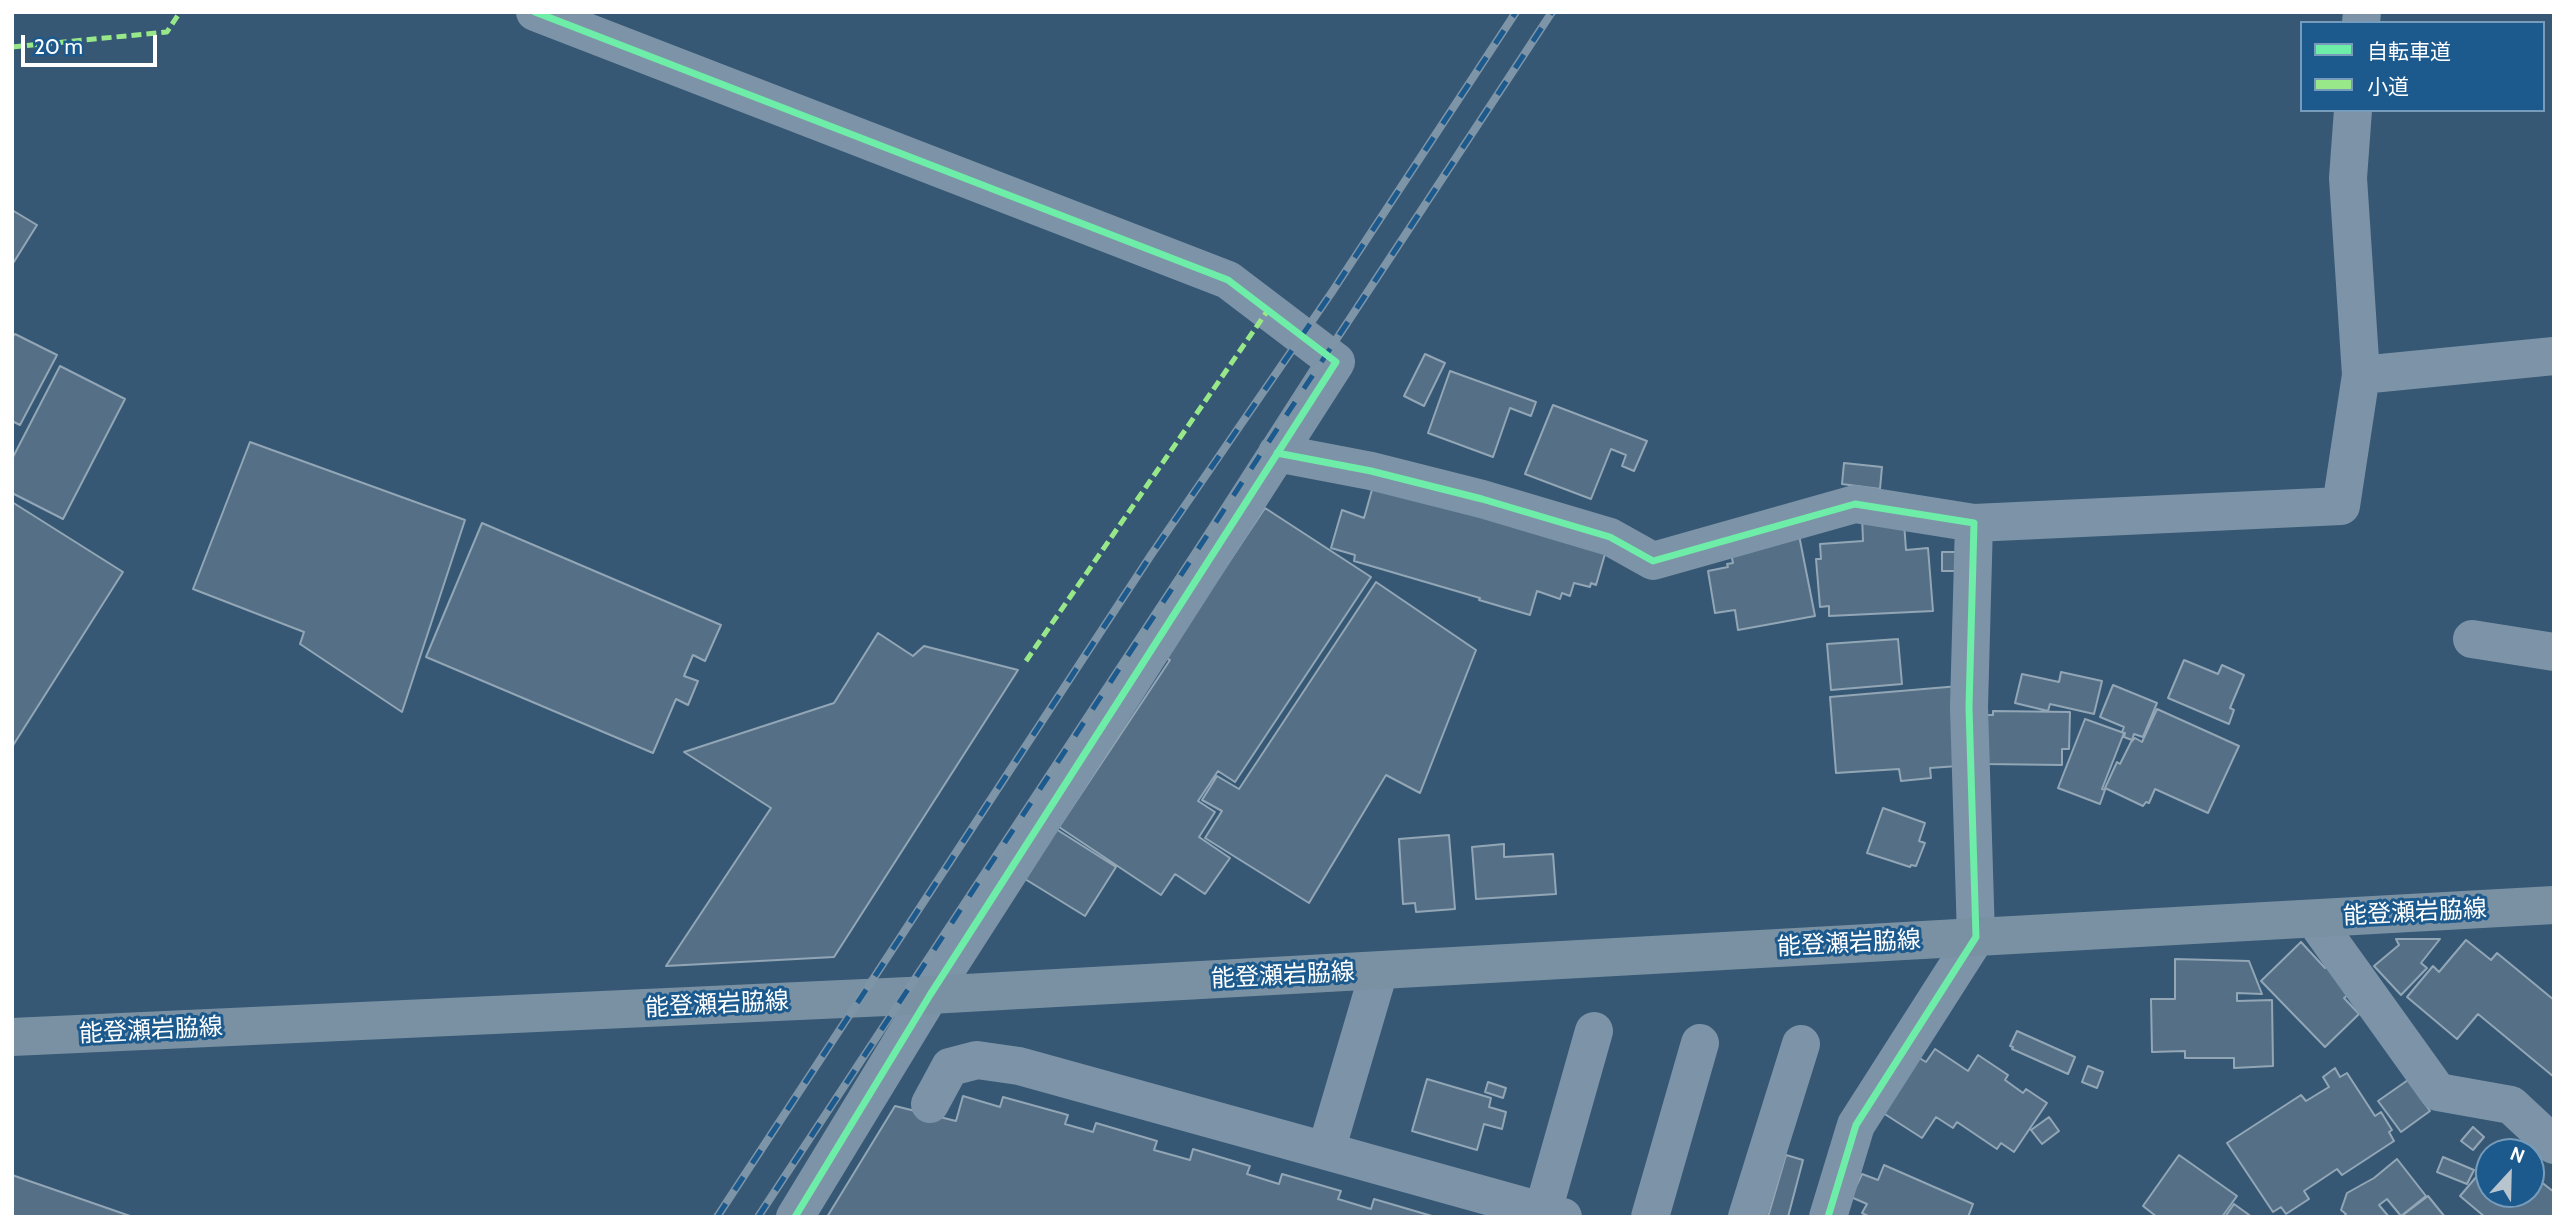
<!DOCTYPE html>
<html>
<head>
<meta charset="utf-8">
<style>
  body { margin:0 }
  #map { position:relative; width:2566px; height:1229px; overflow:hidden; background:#365874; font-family:Cabin,"Noto Sans JP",sans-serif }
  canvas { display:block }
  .frame { position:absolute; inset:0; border:14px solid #fff; pointer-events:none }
  .legend { position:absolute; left:2300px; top:21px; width:245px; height:91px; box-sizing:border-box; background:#1c5a8e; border:2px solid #779cbb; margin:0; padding:9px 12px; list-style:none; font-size:21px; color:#fff }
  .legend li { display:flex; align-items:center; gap:14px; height:35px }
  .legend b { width:35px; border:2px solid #779cbb }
  .north { position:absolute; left:2475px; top:1138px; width:70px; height:70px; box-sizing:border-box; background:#1c5a8e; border:2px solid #779cbb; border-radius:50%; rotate:22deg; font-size:19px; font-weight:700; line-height:28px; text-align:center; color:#fff }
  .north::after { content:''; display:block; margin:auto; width:24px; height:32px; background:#b9c5ce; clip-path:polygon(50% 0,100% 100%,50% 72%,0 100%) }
  .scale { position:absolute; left:21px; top:35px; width:136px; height:32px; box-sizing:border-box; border:4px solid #fff; border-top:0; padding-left:9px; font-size:21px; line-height:24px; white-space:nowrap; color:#fff; -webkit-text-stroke:5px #1c5a8e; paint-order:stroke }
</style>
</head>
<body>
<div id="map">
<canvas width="2566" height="1229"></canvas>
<div class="frame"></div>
<ul class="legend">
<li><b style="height:9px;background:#6deda7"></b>自転車道</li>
<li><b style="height:9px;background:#98e88a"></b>小道</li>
</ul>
<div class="north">N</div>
<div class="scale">20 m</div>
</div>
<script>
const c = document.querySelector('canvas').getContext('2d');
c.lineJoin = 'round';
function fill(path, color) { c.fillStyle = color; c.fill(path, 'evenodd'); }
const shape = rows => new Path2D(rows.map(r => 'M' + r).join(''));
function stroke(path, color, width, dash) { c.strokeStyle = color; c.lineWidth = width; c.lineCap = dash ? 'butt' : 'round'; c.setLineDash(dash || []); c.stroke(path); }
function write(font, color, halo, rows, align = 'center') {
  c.font = font + ' Cabin,"Noto Sans JP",sans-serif'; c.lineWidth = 6; c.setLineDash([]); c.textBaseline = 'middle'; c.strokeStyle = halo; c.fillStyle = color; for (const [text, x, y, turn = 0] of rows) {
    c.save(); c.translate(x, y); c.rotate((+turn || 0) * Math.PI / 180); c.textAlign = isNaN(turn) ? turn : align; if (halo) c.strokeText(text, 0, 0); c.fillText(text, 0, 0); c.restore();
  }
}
const building = shape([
  [12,210,37,225,12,265,12,210],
  [15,334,57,355,20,425,12,421,12,338,15,334],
  [1425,354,1445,363,1424,406,1404,396,1425,354],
  [60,366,125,399,63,519,12,493,12,459,60,366],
  [1450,371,1536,402,1531,416,1510,408,1493,457,1428,433,1450,371],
  [1553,405,1647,441,1634,471,1622,466,1626,455,1611,449,1591,499,1525,474,1553,405],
  [250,442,465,520,402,712,300,644,304,632,193,589,250,442],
  [1844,463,1882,467,1880,489,1842,484,1844,463],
  [1375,479,1607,547,1596,585,1591,583,1590,587,1574,583,1570,596,1562,593,1560,599,1537,591,1530,615,1479,600,1480,598,1354,561,1355,555,1331,548,1342,510,1364,518,1375,479],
  [12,502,123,572,12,747,12,502],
  [1265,508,1371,577,1235,782,1218,771,1198,801,1215,812,1199,837,1230,858,1205,894,1175,874,1161,895,1059,827,1170,660,1165,658,1265,508],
  [1862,516,1904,522,1906,550,1928,548,1933,611,1829,616,1829,606,1820,607,1816,559,1821,559,1820,544,1863,541,1862,516],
  [482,523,721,625,705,661,693,655,684,676,698,681,688,705,676,699,653,753,426,657,482,523],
  [1798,530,1815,616,1738,630,1735,610,1715,613,1708,571,1728,567,1727,564,1733,563,1730,549,1798,530],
  [1942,552,1957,552,1957,571,1942,571,1942,552],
  [1376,582,1476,650,1420,793,1386,775,1309,903,1205,838,1222,811,1202,800,1217,776,1239,789,1376,582],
  [878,633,913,656,924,646,1018,670,834,957,666,966,771,808,684,752,834,703,878,633],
  [1898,639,1902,684,1831,690,1827,644,1898,639],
  [2184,660,2218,674,2222,665,2244,675,2230,708,2234,710,2229,724,2168,698,2184,660],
  [2061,672,2102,681,2094,714,2050,704,2048,711,2015,703,2022,674,2059,682,2061,672],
  [2113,685,2157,703,2143,737,2134,734,2132,740,2124,737,2125,733,2122,732,2124,727,2100,717,2113,685],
  [1959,686,1958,766,1930,768,1931,778,1901,781,1899,769,1836,773,1830,697,1959,686],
  [2157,709,2239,746,2208,813,2155,789,2149,803,2146,802,2143,806,2105,788,2117,762,2120,764,2131,742,2135,738,2142,742,2157,709],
  [1993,711,2070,712,2069,749,2062,749,2062,765,1986,764,1986,715,1993,715,1993,711],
  [2085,719,2124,733,2102,789,2105,790,2100,804,2058,788,2085,719],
  [1883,808,1925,823,1919,841,1925,843,1916,866,1911,865,1910,867,1867,853,1883,808],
  [1056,829,1116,867,1085,916,1025,879,1056,829],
  [1449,835,1455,909,1416,912,1415,903,1403,904,1399,839,1449,835],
  [1504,844,1504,857,1553,854,1556,894,1476,899,1472,847,1504,844],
  [2396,939,2440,939,2421,963,2427,968,2401,995,2374,966,2399,945,2396,939],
  [2466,940,2491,960,2497,953,2554,1000,2554,1077,2478,1014,2457,1039,2407,997,2433,966,2439,972,2466,940],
  [2301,942,2325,968,2329,964,2354,990,2344,998,2359,1014,2325,1047,2261,981,2301,942],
  [2175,959,2249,961,2262,994,2237,993,2237,1001,2272,1000,2273,1066,2234,1068,2234,1058,2185,1058,2185,1051,2152,1052,2151,999,2175,999,2175,959],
  [2017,1031,2075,1057,2068,1074,2012,1049,2013,1047,2010,1046,2017,1031],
  [1935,1049,1968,1071,1978,1055,2008,1075,2005,1080,2023,1093,2026,1089,2047,1103,2014,1152,2001,1143,1997,1149,1957,1122,1953,1128,1936,1117,1922,1138,1880,1111,1916,1056,1926,1062,1935,1049],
  [2088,1066,2103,1072,2097,1088,2082,1082,2088,1066],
  [2335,1068,2340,1077,2347,1073,2375,1116,2381,1112,2392,1130,2389,1132,2394,1141,2342,1175,2337,1169,2304,1191,2309,1199,2286,1214,2281,1207,2273,1212,2227,1143,2301,1095,2306,1101,2329,1087,2323,1077,2335,1068],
  [1427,1079,1491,1098,1489,1107,1506,1112,1502,1129,1484,1124,1477,1150,1412,1131,1427,1079],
  [2408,1080,2430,1111,2401,1132,2378,1101,2408,1080],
  [1488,1082,1506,1088,1503,1098,1485,1092,1488,1082],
  [963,1096,1000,1107,1003,1097,1068,1115,1065,1124,1093,1132,1096,1123,1157,1141,1154,1150,1190,1160,1193,1149,1250,1166,1247,1174,1279,1184,1282,1174,1341,1191,1338,1199,1371,1209,1374,1199,1432,1216,827,1217,895,1106,956,1121,963,1096],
  [2049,1117,2059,1131,2042,1144,2031,1130,2049,1117],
  [2473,1127,2484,1137,2473,1150,2461,1141,2473,1127],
  [1786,1155,1803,1160,1788,1217,1768,1217,1786,1155],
  [2179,1155,2237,1196,2222,1217,2157,1217,2143,1206,2179,1155],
  [2443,1157,2474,1170,2467,1184,2437,1172,2443,1157],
  [2397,1159,2426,1196,2401,1216,2387,1199,2379,1205,2389,1217,2343,1217,2346,1214,2341,1210,2347,1193,2374,1178,2397,1159],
  [2489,1162,2489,1194,2531,1194,2531,1174,2554,1192,2554,1217,2485,1217,2460,1196,2489,1162],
  [1884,1165,1973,1204,1968,1217,1870,1217,1862,1213,1867,1204,1851,1197,1862,1174,1878,1180,1884,1165],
  [12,1175,133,1217,12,1217,12,1175],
  [2428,1196,2445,1217,2404,1217,2403,1215,2428,1196],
  [2234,1204,2252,1217,2225,1217,2234,1204]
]);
fill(building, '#557086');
stroke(building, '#92a6b6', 2);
stroke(shape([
  [535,12,1228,280,1336,362,930,995,795,1217],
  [2361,23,2362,12],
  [2353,110,2348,178,2361,375],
  [1277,453,1371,471,1482,499,1610,537,1653,561,1855,504,1974,523,1969,707,1976,937,1856,1125,1828,1217],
  [1974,523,2341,506,2361,375,2554,356],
  [2472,639,2554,652],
  [2314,919,2438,1092,2511,1105,2554,1145],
  [930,1104,950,1067,977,1060,1019,1066,1326,1151,1379,971],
  [1326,1151,1563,1217],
  [1543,1211,1594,1031],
  [1650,1217,1700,1043],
  [1747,1217,1801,1044]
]), '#7d94a8', 38);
stroke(shape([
  [12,1037,930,995,2554,905]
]), '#7a91a4', 38);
const rail = shape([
  [717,1217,1151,555,1332,292,1516,12],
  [758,1217,1552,12]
]);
stroke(rail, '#7e94a7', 8);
stroke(rail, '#1c5a8e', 5, [16]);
stroke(shape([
  [12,47,167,32,180,12],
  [1026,661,1268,310]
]), '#98e88a', 5, [10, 5]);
stroke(shape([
  [535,12,1228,280,1336,362,930,995,795,1217],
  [1277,453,1371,471,1482,499,1610,537,1653,561,1855,504,1974,523,1969,707,1976,937,1856,1125,1828,1217]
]), '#6deda7', 7);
write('24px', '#fff', '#1c5a8e', [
  ["能登瀬岩脇線",2415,913,-3],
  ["能登瀬岩脇線",1849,944,-3],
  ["能登瀬岩脇線",1283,976,-3],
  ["能登瀬岩脇線",717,1005,-3],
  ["能登瀬岩脇線",151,1031,-3]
]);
</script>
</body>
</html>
